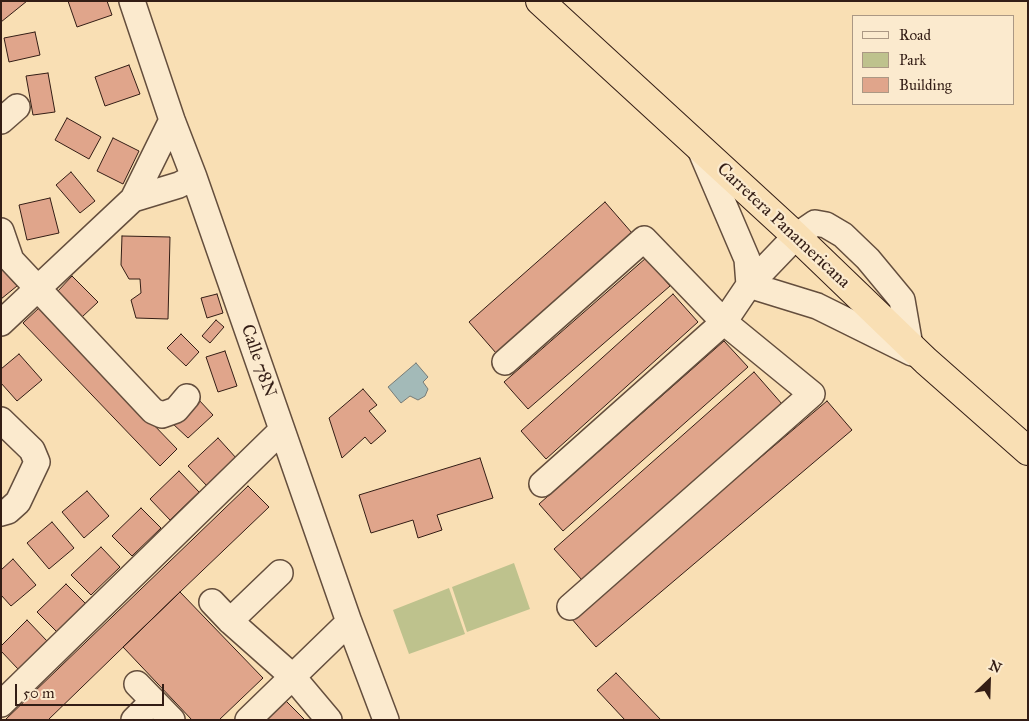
<!DOCTYPE html>
<html>
<head>
<meta charset="utf-8">
<style>
  body { margin:0 }
  #map { position:relative; width:1029px; height:721px; overflow:hidden; background:#f9dfb4; font-family:"IM FELL Great Primer",serif }
  canvas { display:block }
  .frame { position:absolute; inset:0; border:2px solid #331d15; pointer-events:none }
  .legend { position:absolute; left:852px; top:15px; width:162px; height:90px; box-sizing:border-box; background:#fbeace; border:1px solid #ab9884; margin:0; padding:6px 9px; list-style:none; font-size:15px; color:#331d15 }
  .legend li { display:flex; align-items:center; gap:10px; height:25px }
  .legend b { width:25px; border:1px solid #ab9884 }
  .north { position:absolute; left:964px; top:656px; width:50px; height:50px; -webkit-text-stroke:4px #fbeace; paint-order:stroke; rotate:24deg; font-size:14px; font-weight:700; line-height:20px; text-align:center; color:#331d15 }
  .north::after { content:''; display:block; margin:auto; width:18px; height:22px; background:#331d15; clip-path:polygon(50% 0,100% 100%,50% 72%,0 100%) }
  .scale { position:absolute; left:15px; top:684px; width:149px; height:22px; box-sizing:border-box; border:2px solid #331d15; border-top:0; padding-left:6px; font-size:15px; line-height:18px; white-space:nowrap; color:#331d15; -webkit-text-stroke:4px #fbeace; paint-order:stroke }
</style>
</head>
<body>
<div id="map">
<canvas width="1029" height="721"></canvas>
<div class="frame"></div>
<ul class="legend">
<li><b style="height:6px;background:#fbeace"></b>Road</li>
<li><b style="height:14px;background:#bec28d"></b>Park</li>
<li><b style="height:14px;background:#e0a58b"></b>Building</li>
</ul>
<div class="north">N</div>
<div class="scale">50 m</div>
</div>
<script>
const c = document.querySelector('canvas').getContext('2d');
c.lineJoin = 'round';
function fill(path, color) { c.fillStyle = color; c.fill(path, 'evenodd'); }
const shape = rows => new Path2D(rows.map(r => 'M' + r).join(''));
function stroke(path, color, width, dash) { c.strokeStyle = color; c.lineWidth = width; c.lineCap = dash ? 'butt' : 'round'; c.setLineDash(dash || []); c.stroke(path); }
function write(font, color, halo, rows, align = 'center') {
  c.font = font + ' "IM FELL Great Primer",serif'; c.lineWidth = 4.5; c.setLineDash([]); c.textBaseline = 'middle'; c.strokeStyle = halo; c.fillStyle = color; for (const [text, x, y, turn = 0] of rows) {
    c.save(); c.translate(x, y); c.rotate((+turn || 0) * Math.PI / 180); c.textAlign = isNaN(turn) ? turn : align; if (halo) c.strokeText(text, 0, 0); c.fillText(text, 0, 0); c.restore();
  }
}
fill(shape([
  [514,563,530,609,467,632,452,587],
  [449,588,465,634,409,654,393,610]
]), '#bec28d');
const water = shape([
  [416,363,428,377,423,382,428,389,425,396,418,400,410,396,401,403,388,387,416,363]
]);
fill(water, '#a3bab8');
stroke(water, '#767b77', 1);
const building = shape([
  [1,1,27,1,1,22,1,1],
  [68,1,107,1,112,15,77,27,68,1],
  [35,32,40,55,9,62,4,38,35,32],
  [129,65,140,94,105,106,95,77,129,65],
  [48,73,55,112,33,115,26,76,48,73],
  [67,118,101,137,89,159,55,140,67,118],
  [113,138,139,151,123,184,97,171,113,138],
  [71,172,95,201,80,213,56,185,71,172],
  [50,198,59,233,27,240,19,205,50,198],
  [605,202,632,233,496,353,469,322,605,202],
  [122,236,170,237,168,319,136,318,131,300,141,293,140,279,129,279,121,265,122,236],
  [646,258,670,286,528,409,504,382,646,258],
  [1,268,17,286,1,299,1,268],
  [72,276,98,302,82,317,57,292,72,276],
  [217,294,223,313,207,318,201,298,217,294],
  [673,294,698,322,546,459,521,431,673,294],
  [40,307,177,449,160,466,23,323,40,307],
  [216,320,224,327,210,343,202,336,216,320],
  [181,334,199,352,186,366,167,348,181,334],
  [724,341,748,367,563,531,539,504,724,341],
  [225,351,237,386,218,392,206,357,225,351],
  [19,354,42,380,17,401,1,383,1,369,19,354],
  [754,372,782,404,582,580,554,549,754,372],
  [363,389,377,405,369,411,386,431,371,444,365,437,342,458,329,418,363,389],
  [198,399,213,415,188,438,172,423,198,399],
  [827,401,852,430,596,647,571,618,827,401],
  [218,438,237,459,208,487,188,466,218,438],
  [480,458,493,498,437,515,442,530,418,538,413,520,371,533,359,495,480,458],
  [179,471,199,492,170,520,150,499,179,471],
  [248,486,269,507,180,592,48,720,5,720,248,486],
  [87,491,109,516,84,538,62,512,87,491],
  [141,508,161,528,132,556,112,536,141,508],
  [52,522,74,548,49,569,27,543,52,522],
  [101,547,120,567,91,595,71,575,101,547],
  [13,559,36,585,11,606,1,595,1,570,13,559],
  [66,584,86,604,57,632,37,612,66,584],
  [180,592,263,678,219,720,192,720,123,647,180,592],
  [27,620,47,641,18,669,1,651,1,646,27,620],
  [616,673,661,720,625,720,597,690,616,673],
  [285,700,305,720,266,720,285,700]
]);
fill(building, '#e0a58b');
stroke(building, '#331d15', 1);
const minor = shape([
  [132,1,172,120,194,177,349,622,386,720],
  [1,121,17,107],
  [700,149,747,259,749,285],
  [133,199,179,185,194,177],
  [1,231,11,260,153,411,162,415,176,410,187,397],
  [749,285,817,306,912,353],
  [1,323,133,199,172,120],
  [505,362,644,239,724,322,812,394,570,607],
  [1,420,32,450,37,462,18,502,8,511,1,513],
  [542,484,724,322,749,285,796,236,815,223,826,225,843,235,868,259,902,300,910,346],
  [212,602,230,621,292,676,329,720],
  [230,621,280,573],
  [137,684,172,720],
  [1,704,282,430],
  [134,720,153,701],
  [248,720,349,622]
]);
const highway = shape([
  [540,1,796,236,926,361,1028,451]
]);
stroke(minor, '#644e3d', 28);
stroke(highway, '#331d15', 30);
stroke(minor, '#fbeace', 25);
stroke(highway, '#f9dfb4', 28);
write('18px', '#331d15', '#fbeace', [
  ["Carretera Panamericana",783,226,43],
  ["Calle 78N",258,361,71]
]);
</script>
</body>
</html>
